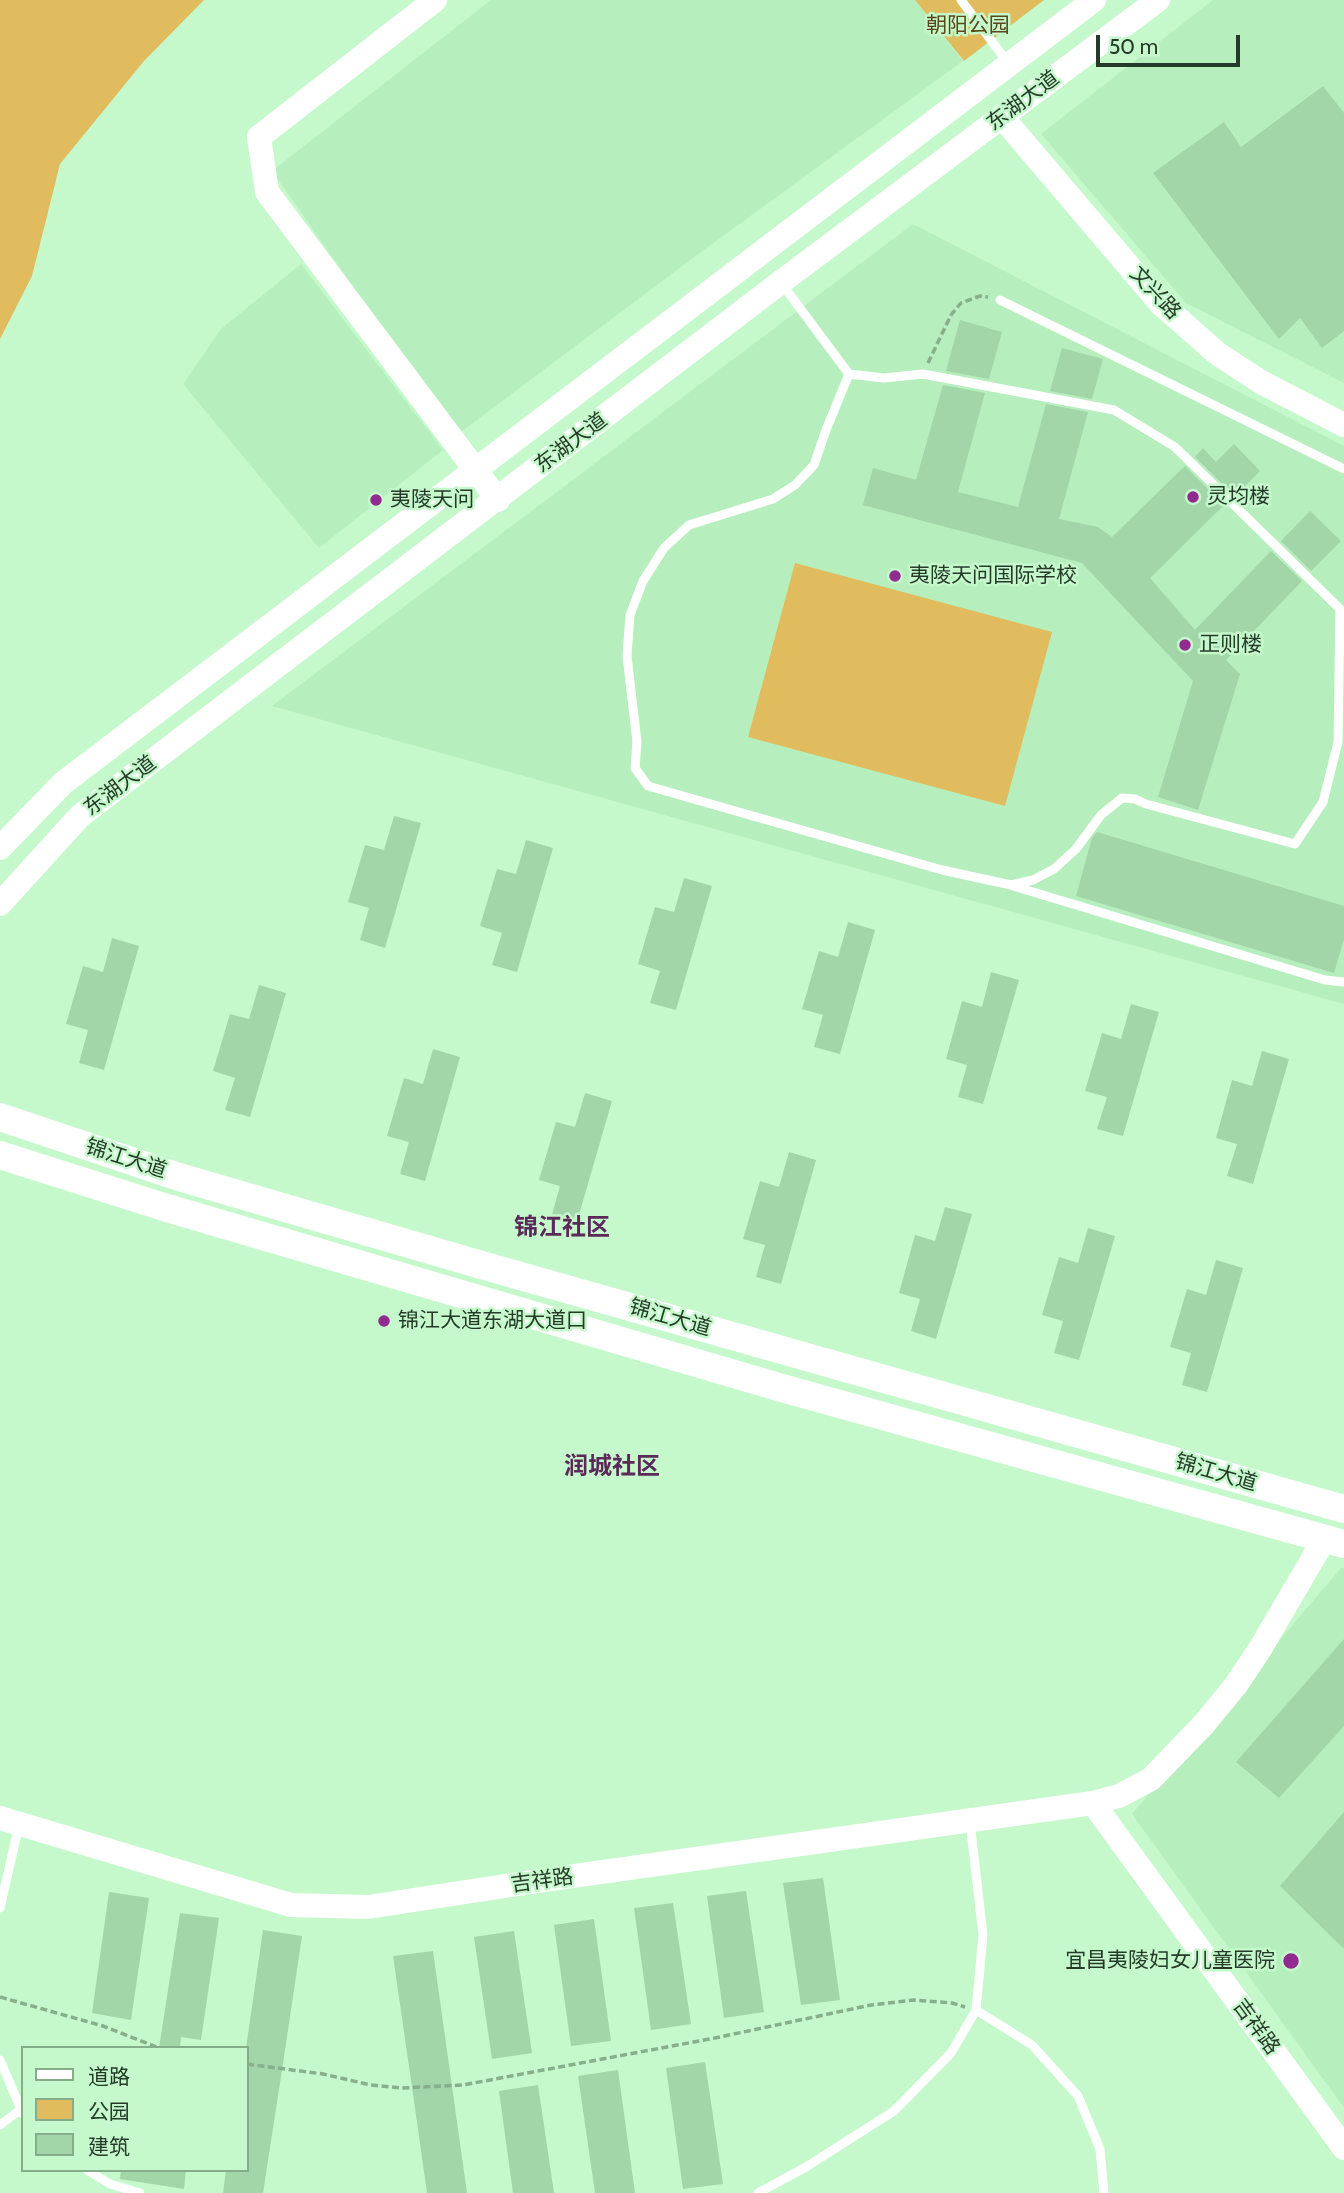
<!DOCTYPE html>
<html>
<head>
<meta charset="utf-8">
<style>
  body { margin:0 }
  #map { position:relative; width:1344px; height:2193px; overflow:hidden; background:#c5f9cc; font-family:Cabin,"Noto Sans SC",sans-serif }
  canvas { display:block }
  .legend { position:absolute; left:21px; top:2046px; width:228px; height:126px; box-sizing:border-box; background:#c5f9cc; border:2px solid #85ad8a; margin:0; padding:9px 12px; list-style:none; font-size:21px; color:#253a28 }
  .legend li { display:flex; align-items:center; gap:14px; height:35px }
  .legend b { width:35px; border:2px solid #85ad8a }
  .scale { position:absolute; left:1096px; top:35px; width:144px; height:32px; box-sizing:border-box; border:4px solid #253a28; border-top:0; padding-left:9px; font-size:21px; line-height:24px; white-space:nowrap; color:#253a28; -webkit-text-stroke:5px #c5f9cc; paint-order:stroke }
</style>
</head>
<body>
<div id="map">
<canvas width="1344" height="2193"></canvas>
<ul class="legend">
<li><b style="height:9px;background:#fff"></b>道路</li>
<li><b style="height:19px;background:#e1bc5e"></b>公园</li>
<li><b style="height:19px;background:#a2d5a8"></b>建筑</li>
</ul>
<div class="scale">50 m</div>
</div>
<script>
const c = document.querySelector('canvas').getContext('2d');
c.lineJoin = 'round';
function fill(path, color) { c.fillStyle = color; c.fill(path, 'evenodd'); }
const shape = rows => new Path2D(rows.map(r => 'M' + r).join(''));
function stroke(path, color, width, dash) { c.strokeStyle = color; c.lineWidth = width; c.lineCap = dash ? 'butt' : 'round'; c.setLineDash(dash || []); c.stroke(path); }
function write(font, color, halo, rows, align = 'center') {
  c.font = font + ' Cabin,"Noto Sans SC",sans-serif'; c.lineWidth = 5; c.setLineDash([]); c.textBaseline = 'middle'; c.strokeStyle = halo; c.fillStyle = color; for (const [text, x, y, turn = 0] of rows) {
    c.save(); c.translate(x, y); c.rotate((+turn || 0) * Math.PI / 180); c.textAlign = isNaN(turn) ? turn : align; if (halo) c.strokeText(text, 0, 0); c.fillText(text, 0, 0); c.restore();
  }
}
fill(shape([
  [491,0,915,0,963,61,697,255,457,435,272,171],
  [1213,0,1344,0,1344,383,1186,303,1041,134],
  [913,224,1344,446,1344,1004,272,706],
  [301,264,443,450,319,548,183,384,221,329],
  [1341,1568,1344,1568,1344,2108,1132,1814]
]), '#b6efbd');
fill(shape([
  [0,0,204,0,144,61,60,164,32,276,0,339],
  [915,0,1044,0,964,61],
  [795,563,1052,632,1005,806,748,737]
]), '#e1bc5e');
fill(shape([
  [1323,86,1344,113,1344,331,1322,348,1300,318,1279,339,1153,173,1224,122,1241,147],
  [960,320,1002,332,989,379,946,371],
  [1062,348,1103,359,1092,399,1050,391],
  [943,385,985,393,958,492,1018,507,1046,404,1088,412,1059,519,1098,527,1112,537,1185,466,1224,505,1150,578,1195,630,1271,551,1302,581,1226,660,1240,674,1198,810,1158,797,1193,681,1082,563,863,505,873,468,916,480],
  [1234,444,1260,471,1235,496,1195,457,1203,448,1216,462],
  [1310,511,1341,541,1311,571,1281,541],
  [394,816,421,823,385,948,360,940,369,908,348,902,365,845,384,850],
  [1097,832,1344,906,1344,939,1334,973,1076,896,1092,838],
  [526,840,553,848,517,972,492,965,502,933,480,926,497,869,516,874],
  [684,878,712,886,676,1010,650,1003,660,971,638,964,655,907,674,912],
  [848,922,875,930,840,1054,814,1047,823,1015,802,1009,819,951,838,957],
  [112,938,139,946,104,1070,79,1063,88,1030,66,1024,83,966,103,972],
  [991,972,1019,980,983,1104,958,1097,967,1065,946,1059,962,1001,982,1007],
  [259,985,286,993,250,1117,225,1110,235,1078,213,1071,230,1014,249,1019],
  [1131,1004,1159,1012,1123,1136,1097,1129,1107,1097,1085,1091,1102,1033,1121,1039],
  [433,1049,460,1057,425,1181,400,1174,409,1142,387,1136,404,1078,423,1084],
  [1262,1051,1289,1059,1253,1184,1227,1176,1237,1144,1216,1138,1232,1080,1252,1086],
  [585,1093,612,1101,576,1225,551,1218,560,1186,539,1180,556,1122,575,1127],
  [789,1152,816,1160,781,1284,756,1277,765,1245,743,1239,760,1181,779,1187],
  [945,1207,972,1214,936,1339,911,1331,920,1299,899,1293,915,1235,935,1241],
  [1088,1228,1115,1236,1079,1360,1054,1353,1063,1321,1042,1315,1059,1257,1078,1263],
  [1216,1260,1243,1268,1207,1392,1182,1385,1191,1353,1170,1347,1187,1289,1206,1295],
  [1344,1639,1344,1726,1279,1798,1236,1762],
  [1344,1812,1344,1949,1280,1886],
  [823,1878,840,2000,801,2005,783,1883],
  [746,1891,764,2012,724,2018,707,1896],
  [109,1892,149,1898,131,2020,92,2013],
  [673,1903,691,2024,651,2030,634,1908],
  [180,1913,219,1918,201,2040,181,2037,180,2048,159,2048],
  [594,1919,611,2041,571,2046,554,1925],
  [263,1930,302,1936,284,2057,263,2193,223,2193,226,2170,247,2170,246,2048],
  [514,1931,532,2053,492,2059,474,1937],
  [433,1951,467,2193,427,2193,414,2101,393,1956],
  [705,2062,723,2184,683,2189,666,2068],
  [618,2070,635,2193,595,2193,578,2076],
  [538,2085,554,2193,513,2193,499,2091],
  [121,2170,186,2170,184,2189,120,2179]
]), '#a2d5a8');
stroke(shape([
  [928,363,951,315,961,303,980,296,988,297],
  [0,1997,103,2026,159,2048],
  [247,2064,323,2074,371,2085,402,2088,463,2085,715,2038,871,2005,914,2000,952,2003,965,2007]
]), '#87af8c', 3.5, [7, 3.5]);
stroke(shape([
  [961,0,1008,63],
  [782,284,849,374,826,430,814,465,795,485,773,499,689,525,664,548,643,581,630,615,627,656,637,742,635,768,648,786,942,870,1011,885,1033,880,1054,869,1076,849,1101,815,1122,798,1135,799,1146,804,1295,844,1323,802,1338,742,1340,609,1175,447,1114,410,923,374,884,378,849,374],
  [1000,300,1344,469],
  [1013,886,1325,980,1344,982],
  [0,1908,19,1825],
  [976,2010,1032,2045,1078,2096,1100,2149,1104,2193],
  [0,2060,23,2114],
  [0,2125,20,2110],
  [87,2170,110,2184,140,2193],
  [758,2193,806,2167,894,2111,951,2053,976,2010,983,1935,970,1822]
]), '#fff', 9);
stroke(shape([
  [435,0,259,137,267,192,498,500],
  [1002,117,1161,304,1218,354,1261,382,1344,425],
  [0,848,63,783,1094,0],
  [0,904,80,816,781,282,1158,0],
  [1093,1803,1344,2148],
  [0,1818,291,1905,368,1907,531,1882,1093,1803,1119,1796,1151,1779,1204,1724,1236,1685,1260,1649,1325,1538]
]), '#fff', 24);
stroke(shape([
  [0,1117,179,1177,478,1264,1344,1509],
  [0,1155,167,1208,782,1388,1344,1544]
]), '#fff', 28);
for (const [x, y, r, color] of [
  [1193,497,7,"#912b90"],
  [376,500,7,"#912b90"],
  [895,576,7,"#912b90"],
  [1185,645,7,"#912b90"],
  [384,1321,7,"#912b90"],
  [1291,1961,9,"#912b90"]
]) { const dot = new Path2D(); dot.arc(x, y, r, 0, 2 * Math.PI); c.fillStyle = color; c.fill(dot); stroke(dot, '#c5f9cc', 2.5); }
write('21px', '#594718', '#c5f9cc', [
  ["朝阳公园",968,26]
]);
write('21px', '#253a28', '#c5f9cc', [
  ["东湖大道",1023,101,-37],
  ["文兴路",1155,293,47],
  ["东湖大道",571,443,-37],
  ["东湖大道",120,786,-37],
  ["锦江大道",126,1159,18],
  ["锦江大道",670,1318,16],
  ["锦江大道",1216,1473,16],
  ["吉祥路",542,1881,-8],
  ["吉祥路",1256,2027,54]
]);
write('21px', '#253a28', '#c5f9cc', [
  ["灵均楼",1207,497],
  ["夷陵天问",390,500],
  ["夷陵天问国际学校",909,576],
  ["正则楼",1199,645],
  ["锦江大道东湖大道口",398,1321],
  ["宜昌夷陵妇女儿童医院",1275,1961,"right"]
], 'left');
write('bold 24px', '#5b295a', '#c5f9cc', [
  ["锦江社区",562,1228],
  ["润城社区",612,1467]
]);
</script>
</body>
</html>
